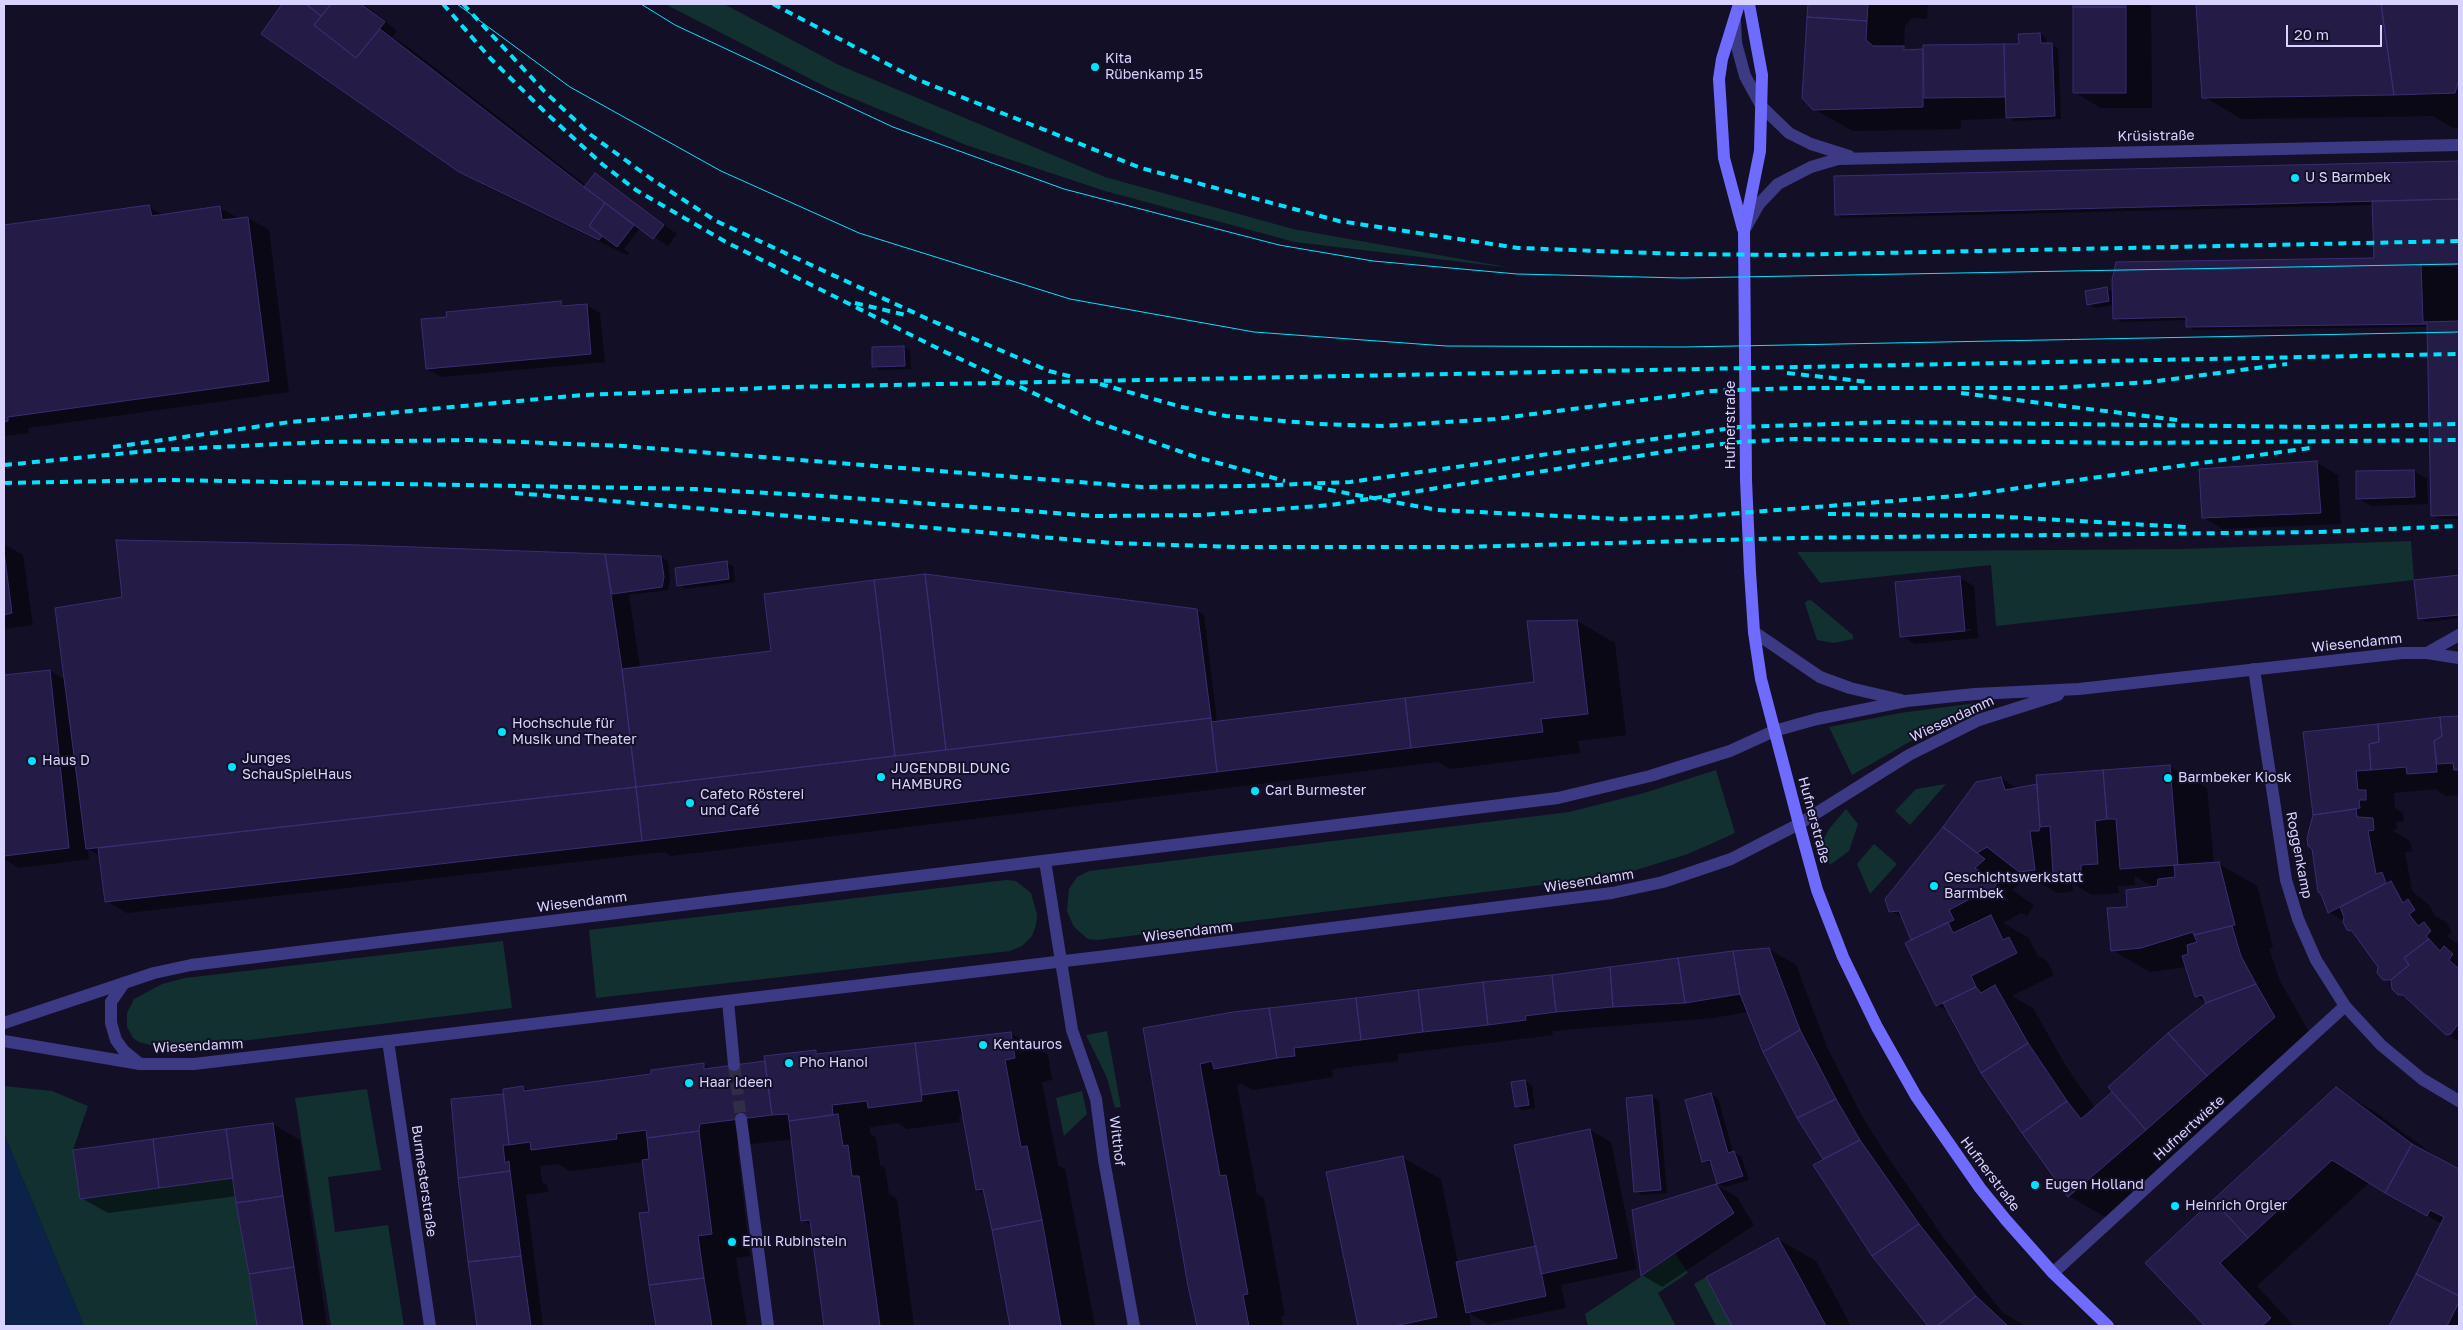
<!DOCTYPE html>
<html>
<head>
<meta charset="utf-8">
<style>
  body { margin:0 }
  #map { position:relative; width:2463px; height:1330px; overflow:hidden; background:#130f26; font-family:"Golos Text",sans-serif }
  canvas { display:block }
  .frame { position:absolute; inset:0; border:5px solid #d9d4ff; pointer-events:none }
  .scale { position:absolute; left:2286px; top:25px; width:96px; height:22px; box-sizing:border-box; border:2px solid #d9d4ff; border-top:0; padding-left:6px; font-size:15px; line-height:18px; white-space:nowrap; color:#d9d4ff; -webkit-text-stroke:4px #130f26; paint-order:stroke }
</style>
</head>
<body>
<div id="map">
<canvas width="2463" height="1330"></canvas>
<div class="frame"></div>
<div class="scale">20 m</div>
</div>
<script>
const c = document.querySelector('canvas').getContext('2d');
c.lineJoin = 'round';
function fill(path, color) { c.fillStyle = color; c.fill(path, 'evenodd'); }
const shape = rows => new Path2D(rows.map(r => 'M' + r).join(''));
function stroke(path, color, width, dash) { c.strokeStyle = color; c.lineWidth = width; c.lineCap = dash ? 'butt' : 'round'; c.setLineDash(dash || []); c.stroke(path); }
function write(font, color, halo, rows, align = 'center') {
  c.font = font + ' "Golos Text",sans-serif'; c.lineWidth = 4; c.setLineDash([]); c.textBaseline = 'middle'; c.strokeStyle = halo; c.fillStyle = color; for (const [text, x, y, turn = 0] of rows) {
    c.save(); c.translate(x, y); c.rotate((+turn || 0) * Math.PI / 180); c.textAlign = isNaN(turn) ? turn : align; if (halo) c.strokeText(text, 0, 0); c.fillText(text, 0, 0); c.restore();
  }
}
fill(shape([
  [665,4,724,4,839,65,1105,177,1293,229,1512,268,1295,242,1105,191,966,145,830,89],
  [2411,541,2414,580,1996,626,1991,565,1820,583,1797,552,2184,549],
  [1811,600,1853,635,1853,639,1834,643,1817,640,1805,604,1806,601],
  [1976,703,1978,708,1911,741,1852,775,1829,727,1900,713],
  [1716,770,1735,833,1688,854,1633,871,1606,877,1097,940,1088,939,1074,927,1067,911,1069,889,1077,877,1089,871,1569,812,1644,793],
  [1946,784,1910,825,1895,811,1916,789],
  [1846,809,1858,824,1849,851,1830,865,1824,852,1823,840,1829,829],
  [1874,844,1897,864,1870,894,1857,864],
  [1006,880,1016,881,1031,893,1037,914,1036,925,1032,936,1022,946,1010,951,596,998,589,930],
  [503,941,512,1008,176,1049,161,1048,139,1042,133,1038,127,1027,127,1013,134,999,162,984,185,978],
  [1107,1031,1121,1107,1115,1108,1107,1078,1086,1035],
  [4,1086,52,1091,88,1106,73,1150,80,1198,233,1178,257,1326,84,1326,4,1134],
  [367,1089,381,1170,328,1177,335,1232,388,1225,404,1326,331,1326,295,1098],
  [1082,1091,1087,1114,1064,1136,1056,1098],
  [1675,1254,1688,1273,1658,1293,1676,1326,1588,1326,1585,1314],
  [1706,1277,1732,1326,1716,1326,1694,1284]
]), '#12302f');
fill(shape([
  [4,1134,84,1326,4,1326]
]), '#0c2248');
fill(shape([
  [284,4,364,4,397,31,392,37,407,46,587,186,595,175,677,234,668,246,640,228,624,249,629,253,627,255,487,187,459,171,263,33],
  [1810,4,1928,4,1927,19,1912,18,1905,26,1904,48,1910,51,1924,51,1924,47,2020,45,2040,34,2046,38,2047,44,2058,48,2061,119,2014,121,2010,118,1961,120,1961,129,1853,131,1814,109,1803,97],
  [2075,4,2151,4,2152,108,2101,108,2074,92],
  [2198,4,2459,4,2459,128,2453,128,2433,116,2242,119,2204,97],
  [2459,162,2459,519,2439,519,2433,515,2428,327,2194,330,2188,326,2187,320,2121,322,2115,318,2114,305,2095,308,2088,304,2107,289,2114,293,2375,259,2374,205,1842,218,1836,214,1835,178],
  [149,207,165,216,220,208,240,219,248,218,269,230,289,392,28,428,29,433,4,436,4,226],
  [561,303,568,307,586,305,600,313,605,362,441,377,427,369],
  [904,347,910,351,911,369,880,370,873,366],
  [2317,463,2338,475,2341,524,2223,529,2203,517],
  [2414,471,2427,479,2428,504,2371,506,2357,498],
  [4,544,23,555,33,625,4,629],
  [605,555,661,557,668,561,670,581,668,590,629,595,640,668,1197,611,1204,615,1217,722,1536,683,1577,621,1615,643,1626,735,1578,741,1580,753,1450,769,1438,762,671,856,664,852,127,913,107,901,100,856,88,849,89,859,19,868,4,859,4,676,50,671,66,680],
  [726,563,733,566,735,582,685,589,679,585],
  [2459,576,2459,618,2426,622,2419,618,2416,581],
  [1960,578,1974,586,1978,638,1915,644,1902,636],
  [1971,629,1971,631,1913,637,1913,634],
  [2459,717,2459,795,2446,796,2435,789,2394,793,2395,808,2403,813,2404,821,2396,822,2397,829,2392,830,2410,841,2412,851,2405,852,2412,891,2429,905,2435,916,2446,922,2452,932,2446,936,2459,944,2459,1041,2447,1034,2413,1003,2399,994,2393,984,2384,979,2379,967,2355,933,2348,929,2344,921,2329,912,2304,733],
  [2169,766,2207,788,2214,864,2219,864,2257,886,2273,947,2269,948,2279,979,2313,1039,2107,1218,2069,1196,1982,1072,1950,1013,1937,1005,1904,919,1891,911,2001,778,2018,789],
  [2020,872,2058,893,2073,891,2072,883,2092,895,2119,893,2118,886,2135,885,2135,876,2154,887,2128,908,2112,950,2150,972,2187,967,2196,996,2207,1003,2095,1108,2066,1066,2033,1008,2012,996,2054,975,2047,961,2037,955,2029,938,2003,923,2021,913,2027,916,2034,905,2012,890,2022,882,2014,876],
  [1769,949,1796,965,1827,1047,1862,1116,1887,1156,1946,1241,2003,1313,2026,1326,1930,1326,1873,1255,1824,1160,1798,1117,1748,1012,1713,1018,1552,1031,1553,1035,1398,1054,1398,1061,1332,1069,1333,1077,1253,1090,1242,1084,1237,1085,1257,1194,1264,1198,1285,1316,1281,1316,1283,1326,1197,1326,1144,1029,1356,999],
  [1010,1033,1048,1055,1052,1080,1042,1082,1058,1165,1065,1169,1095,1326,1011,1326,985,1194,977,1190,963,1115,959,1116,960,1122,907,1129,898,1123,870,1127,870,1134,876,1138,880,1165,885,1168,889,1194,897,1199,914,1326,826,1326,812,1226,802,1220,792,1139,737,1146,750,1256,736,1258,747,1326,657,1326,650,1285,650,1213,643,1162,570,1171,558,1164,540,1166,542,1182,547,1185,548,1192,526,1195,543,1326,479,1326,469,1262,452,1100,505,1095,523,1087,530,1091,653,1075,704,1065,711,1069,767,1063,815,1051,822,1055],
  [1525,1081,1532,1085,1535,1108,1522,1110,1516,1106],
  [2336,1089,2374,1111,2442,1161,2459,1171,2459,1326,2390,1326,2442,1224,2370,1182,2257,1286,2294,1326,2207,1326,2147,1263],
  [1711,1094,1718,1098,1733,1152,1741,1156,1749,1180,1724,1187,1718,1183,1712,1164,1703,1161],
  [1652,1097,1659,1100,1667,1193,1642,1195,1636,1191],
  [273,1124,300,1140,327,1326,259,1326,237,1196,108,1213,81,1198],
  [1590,1130,1611,1142,1637,1269,1561,1285,1566,1308,1488,1324,1469,1313,1471,1326,1359,1326,1327,1173,1403,1158,1441,1179,1458,1263,1537,1247],
  [1716,1185,1737,1197,1754,1225,1662,1287,1642,1275],
  [1778,1239,1816,1261,1851,1326,1733,1326,1708,1277]
]), '#0007');
const building = shape([
  [282,4,306,4,321,16,314,25,356,58,380,29,605,203,589,226,602,236,599,240,459,172,261,34,282,4],
  [306,4,331,4,321,16,306,4],
  [331,4,361,4,385,22,356,58,314,25,331,4],
  [1808,4,1868,4,1867,21,1807,17,1808,4],
  [2073,4,2126,4,2126,7,2073,7,2073,4],
  [2196,4,2381,4,2394,95,2202,98,2196,4],
  [2381,4,2459,4,2459,80,2455,93,2394,95,2381,4],
  [2073,7,2126,7,2126,93,2073,93,2073,7],
  [1807,17,1867,21,1866,40,1873,46,1904,46,1904,50,1923,49,1923,107,1813,110,1802,98,1807,17],
  [2040,33,2041,43,2052,43,2055,116,2006,118,2004,44,2019,44,2018,34,2040,33],
  [2004,44,2005,97,1924,98,1923,45,2004,44],
  [2459,161,2459,199,1835,215,1834,176,2459,161],
  [595,173,664,225,653,239,584,187,595,173],
  [2459,199,2459,515,2431,516,2427,324,2186,327,2186,317,2113,319,2112,280,2116,262,2374,258,2372,201,2459,199],
  [605,203,634,225,617,247,589,226,605,203],
  [149,205,152,216,220,206,222,220,248,217,269,381,8,417,8,421,4,422,4,225,149,205],
  [2421,264,2459,264,2459,321,2423,322,2421,264],
  [2107,287,2109,301,2087,305,2085,291,2107,287],
  [561,301,562,306,587,304,591,354,426,369,421,319,447,317,446,312,561,301],
  [904,346,905,366,872,367,872,347,904,346],
  [2317,461,2321,513,2202,518,2199,469,2317,461],
  [2414,470,2415,497,2356,499,2356,471,2414,470],
  [116,540,359,545,605,554,622,669,636,787,86,849,55,608,122,597,116,540],
  [4,551,12,613,4,615,4,551],
  [605,554,661,556,664,577,662,587,612,594,605,554],
  [727,561,729,579,677,586,675,568,727,561],
  [925,574,946,750,895,756,874,580,925,574],
  [925,574,1197,609,1211,718,946,750,925,574],
  [2459,575,2459,615,2418,619,2414,580,2459,575],
  [1960,576,1965,631,1900,637,1895,582,1960,576],
  [874,580,895,756,636,787,622,669,771,651,764,594,874,580],
  [1577,620,1588,714,1541,719,1543,732,1411,748,1405,698,1534,682,1527,621,1577,620],
  [50,670,69,848,4,856,4,675,50,670],
  [1405,698,1411,748,1217,772,1211,722,1405,698],
  [2459,716,2459,770,2454,770,2453,763,2437,764,2434,741,2442,736,2440,717,2459,716],
  [2440,717,2442,736,2434,741,2437,772,2407,774,2406,767,2371,770,2369,744,2379,742,2378,724,2440,717],
  [1211,718,1217,772,642,841,636,787,1211,718],
  [2378,724,2379,742,2369,744,2371,770,2356,771,2358,790,2366,790,2366,800,2359,800,2360,808,2313,815,2303,732,2378,724],
  [2170,765,2178,865,2120,869,2116,819,2107,819,2103,770,2170,765],
  [2103,770,2107,819,2095,821,2098,864,2081,865,2081,872,2053,874,2050,826,2040,827,2036,775,2103,770],
  [2001,777,2005,790,2037,784,2040,827,2039,831,2030,831,2035,870,2019,872,1987,847,1977,853,1943,827,1976,782,2001,777],
  [636,787,642,841,105,902,98,848,636,787],
  [2356,809,2357,817,2373,818,2374,830,2368,831,2376,874,2382,872,2386,883,2328,913,2321,894,2318,892,2312,849,2308,846,2307,838,2313,815,2356,809],
  [1943,827,1985,859,1975,868,1997,883,1989,895,1983,892,1949,910,1954,920,1911,940,1899,911,1889,912,1885,899,1943,827],
  [2219,862,2235,925,2194,935,2193,932,2141,948,2111,951,2107,908,2127,907,2126,890,2157,886,2158,879,2175,877,2174,865,2219,862],
  [2391,881,2403,903,2408,899,2415,910,2409,914,2418,926,2424,922,2431,931,2426,936,2429,939,2404,958,2409,965,2391,980,2383,980,2377,973,2378,967,2352,931,2347,930,2343,922,2344,917,2340,907,2391,881],
  [1991,915,2003,940,2009,937,2017,953,1971,976,1976,987,1936,1006,1905,943,1948,922,1953,933,1991,915],
  [2232,926,2241,956,2256,984,2206,1003,2202,995,2195,997,2182,956,2188,954,2187,945,2197,942,2194,935,2232,926],
  [2429,939,2440,951,2444,946,2453,954,2449,960,2459,969,2459,1023,2451,1034,2446,1035,2403,995,2398,995,2392,989,2391,980,2409,965,2404,958,2429,939],
  [1769,948,1800,1030,1763,1052,1740,994,1733,951,1769,948],
  [1733,951,1740,994,1685,1003,1678,958,1733,951],
  [1678,958,1685,1003,1613,1007,1610,967,1678,958],
  [1610,967,1613,1007,1556,1012,1552,975,1610,967],
  [1552,975,1556,1012,1525,1016,1526,1020,1488,1025,1483,982,1552,975],
  [1483,982,1488,1025,1423,1032,1418,990,1483,982],
  [2256,984,2275,1017,2207,1076,2168,1033,2206,1003,2256,984],
  [1995,985,2028,1043,1981,1073,1943,1003,1976,987,1981,993,1995,985],
  [1418,990,1423,1032,1361,1040,1356,998,1418,990],
  [1356,998,1361,1040,1294,1048,1295,1056,1277,1058,1269,1008,1356,998],
  [1269,1008,1277,1058,1214,1069,1212,1061,1200,1064,1220,1176,1226,1175,1248,1294,1243,1295,1249,1326,1197,1326,1188,1286,1143,1028,1233,1012,1269,1008],
  [1800,1030,1836,1099,1797,1118,1763,1052,1800,1030],
  [1011,1032,1015,1058,1005,1060,1021,1147,1027,1146,1042,1220,992,1230,983,1189,976,1190,958,1090,922,1095,915,1043,1011,1032],
  [2168,1033,2207,1076,2146,1130,2108,1087,2168,1033],
  [915,1043,922,1101,868,1108,867,1101,832,1105,833,1115,789,1121,788,1114,772,1115,764,1056,816,1050,816,1054,915,1043],
  [2028,1043,2067,1101,2022,1133,1981,1073,2028,1043],
  [765,1061,772,1115,700,1124,699,1131,647,1138,646,1130,616,1134,617,1139,531,1150,530,1142,509,1145,503,1089,523,1086,524,1091,651,1074,651,1070,704,1063,704,1069,765,1061],
  [1525,1080,1529,1105,1515,1107,1511,1082,1525,1080],
  [2336,1087,2412,1144,2385,1193,2332,1160,2248,1238,2213,1200,2336,1087],
  [2112,1092,2146,1130,2068,1197,2022,1133,2067,1101,2081,1119,2112,1092],
  [1711,1093,1728,1153,1734,1151,1743,1176,1717,1184,1710,1160,1702,1162,1685,1100,1711,1093],
  [503,1094,509,1145,503,1145,505,1163,509,1161,510,1171,458,1178,451,1099,503,1094],
  [1652,1095,1661,1190,1634,1192,1626,1098,1652,1095],
  [1836,1099,1860,1140,1823,1159,1797,1118,1836,1099],
  [838,1114,843,1146,848,1145,852,1176,859,1176,880,1326,824,1326,810,1220,801,1221,789,1121,838,1114],
  [273,1123,283,1196,236,1203,226,1129,273,1123],
  [226,1129,233,1178,159,1188,153,1139,226,1129],
  [1590,1129,1617,1258,1541,1274,1514,1145,1590,1129],
  [699,1131,712,1234,698,1236,704,1278,649,1285,639,1213,649,1212,642,1160,649,1159,647,1138,699,1131],
  [153,1139,159,1188,80,1199,73,1150,153,1139],
  [1860,1140,1919,1224,1872,1256,1813,1165,1860,1140],
  [2412,1144,2459,1169,2459,1296,2416,1274,2444,1217,2430,1210,2427,1216,2385,1193,2412,1144],
  [1403,1156,1437,1317,1394,1326,1358,1326,1326,1172,1403,1156],
  [510,1171,521,1256,468,1262,458,1178,510,1171],
  [1716,1184,1734,1213,1641,1276,1632,1210,1716,1184],
  [283,1196,294,1267,249,1274,236,1203,283,1196],
  [2213,1200,2248,1238,2220,1263,2271,1318,2262,1326,2205,1326,2145,1263,2213,1200],
  [1042,1220,1061,1326,1010,1326,992,1230,1042,1220],
  [1919,1224,1976,1296,1937,1326,1928,1326,1872,1256,1919,1224],
  [1778,1238,1793,1265,1826,1326,1732,1326,1706,1277,1778,1238],
  [1536,1246,1546,1296,1466,1313,1456,1262,1536,1246],
  [521,1256,531,1326,477,1326,468,1262,521,1256],
  [294,1267,303,1326,257,1326,249,1274,294,1267],
  [2416,1274,2459,1296,2459,1302,2447,1326,2389,1326,2416,1274],
  [704,1278,712,1326,656,1326,649,1285,704,1278],
  [1976,1296,2008,1326,1937,1326,1976,1296]
]);
fill(building, '#241b47');
stroke(building, '#3b2d73', 1);
stroke(shape([
  [734,1065,741,1119]
]), '#312d47', 12, [12, 6]);
stroke(shape([
  [2427,653,2459,635],
  [124,983,111,1002,111,1023,116,1040,124,1051,140,1064]
]), '#3d3a85', 12);
stroke(shape([
  [1735,20,1736,43,1745,76,1762,107,1789,133,1811,144,1849,156],
  [1746,227,1759,204,1778,184,1811,167,1838,159,2459,145],
  [2254,669,2286,880,2298,919,2316,960,2345,1006,2381,1045,2422,1079,2459,1101],
  [1045,861,1072,1030,1096,1099,1104,1160,1134,1326],
  [728,1001,734,1065],
  [388,1041,430,1326],
  [741,1119,768,1326],
  [2053,1273,2345,1006]
]), '#3d3a85', 12);
stroke(shape([
  [1754,632,1820,677,1850,688,1901,700],
  [4,1023,154,973,191,965,1558,798,1650,776,1730,751,1774,731,1817,719,1906,701,1975,694,2079,689,2402,653,2427,653,2459,658],
  [4,1041,140,1064,194,1064,1107,956,1612,893,1663,882,1731,859,1799,824,1909,755,1979,720,2058,695]
]), '#3d3a85', 12);
stroke(shape([
  [1739,4,1722,59,1719,79,1724,158,1743,229],
  [1749,4,1762,75,1760,151,1744,231,1746,480,1750,572,1754,632,1761,679,1799,824,1817,890,1843,957,1877,1027,1916,1096,1980,1188,2006,1220,2053,1273,2108,1326]
]), '#6f6bff', 12);
stroke(shape([
  [457,4,570,87,721,171,859,233,1070,299,1254,332,1446,346,1684,347,2459,332],
  [641,4,675,25,893,127,1064,189,1279,245,1373,261,1517,274,1682,278,2459,264]
]), '#00e5ff', 1);
stroke(shape([
  [443,4,490,58,546,113,602,164,636,190,726,242,943,351,1091,420,1196,457,1285,481],
  [463,4,544,91,591,135,650,178,716,221,930,320,1049,371,1073,377],
  [773,4,916,79,1141,168,1339,221,1518,248,1681,254,1786,255,2459,241],
  [855,303,906,315],
  [1787,373,1869,382],
  [1100,384,1182,407,1226,416,1319,424,1383,426,1495,419,1712,391,1792,388,2053,388,2150,382,2287,364],
  [1961,393,2177,420],
  [113,447,290,422,583,395,790,387,2459,354],
  [4,465,158,450,320,442,469,440,623,446,1142,487,1249,486,1350,482,1739,427,1890,422,2316,427,2459,424],
  [4,483,168,480,695,489,824,496,1096,516,1202,515,1331,505,1688,448,1740,442,1795,439,2131,443,2459,440],
  [1314,487,1437,510,1621,519,1689,517,1968,495,2310,448],
  [515,493,1112,543,1237,547,1462,547,1795,538,2318,532,2459,526],
  [1828,514,1989,516,2186,527]
]), '#00e5ff', 4, [8, 6]);
for (const [x, y, r, color] of [
  [1095,67,5,"#00e5ff"],
  [2295,178,5,"#00e5ff"],
  [502,732,5,"#00e5ff"],
  [32,761,5,"#00e5ff"],
  [232,767,5,"#00e5ff"],
  [881,777,5,"#00e5ff"],
  [2168,778,5,"#00e5ff"],
  [1255,791,5,"#00e5ff"],
  [690,803,5,"#00e5ff"],
  [1934,886,5,"#00e5ff"],
  [983,1045,5,"#00e5ff"],
  [789,1063,5,"#00e5ff"],
  [689,1083,5,"#00e5ff"],
  [2035,1185,5,"#00e5ff"],
  [2175,1206,5,"#00e5ff"],
  [732,1242,5,"#00e5ff"]
]) { const dot = new Path2D(); dot.arc(x, y, r, 0, 2 * Math.PI); c.fillStyle = color; c.fill(dot); stroke(dot, '#130f26', 2); }
write('14px', '#d9d4ff', '#130f26', [
  ["Kita",1105,59],
  ["Rübenkamp 15",1105,75],
  ["U S Barmbek",2305,178],
  ["Hochschule für",512,724],
  ["Musik und Theater",512,740],
  ["Junges",242,759],
  ["SchauSpielHaus",242,775],
  ["Haus D",42,761],
  ["JUGENDBILDUNG",891,769],
  ["HAMBURG",891,785],
  ["Barmbeker Kiosk",2178,778],
  ["Carl Burmester",1265,791],
  ["Cafeto Rösterei",700,795],
  ["und Café",700,811],
  ["Geschichtswerkstatt",1944,878],
  ["Barmbek",1944,894],
  ["Kentauros",993,1045],
  ["Pho Hanoi",799,1063],
  ["Haar Ideen",699,1083],
  ["Eugen Holland",2045,1185],
  ["Heinrich Orgler",2185,1206],
  ["Emil Rubinstein",742,1242]
], 'left');
write('14px', '#d9d4ff', '#130f26', [
  ["Krüsistraße",2156,136,-1],
  ["Hufnerstraße",1731,425,-90],
  ["Wiesendamm",2357,643,-6],
  ["Wiesendamm",1952,719,-25],
  ["Hufnerstraße",1814,820,75],
  ["Roggenkamp",2299,855,79],
  ["Wiesendamm",1589,881,-9],
  ["Wiesendamm",582,902,-7],
  ["Wiesendamm",1188,932,-7],
  ["Wiesendamm",198,1046,-3],
  ["Hufnertwiete",2189,1128,-42],
  ["Witthof",1117,1141,83],
  ["Hufnerstraße",1990,1174,53],
  ["Burmesterstraße",424,1181,82]
]);
</script>
</body>
</html>
